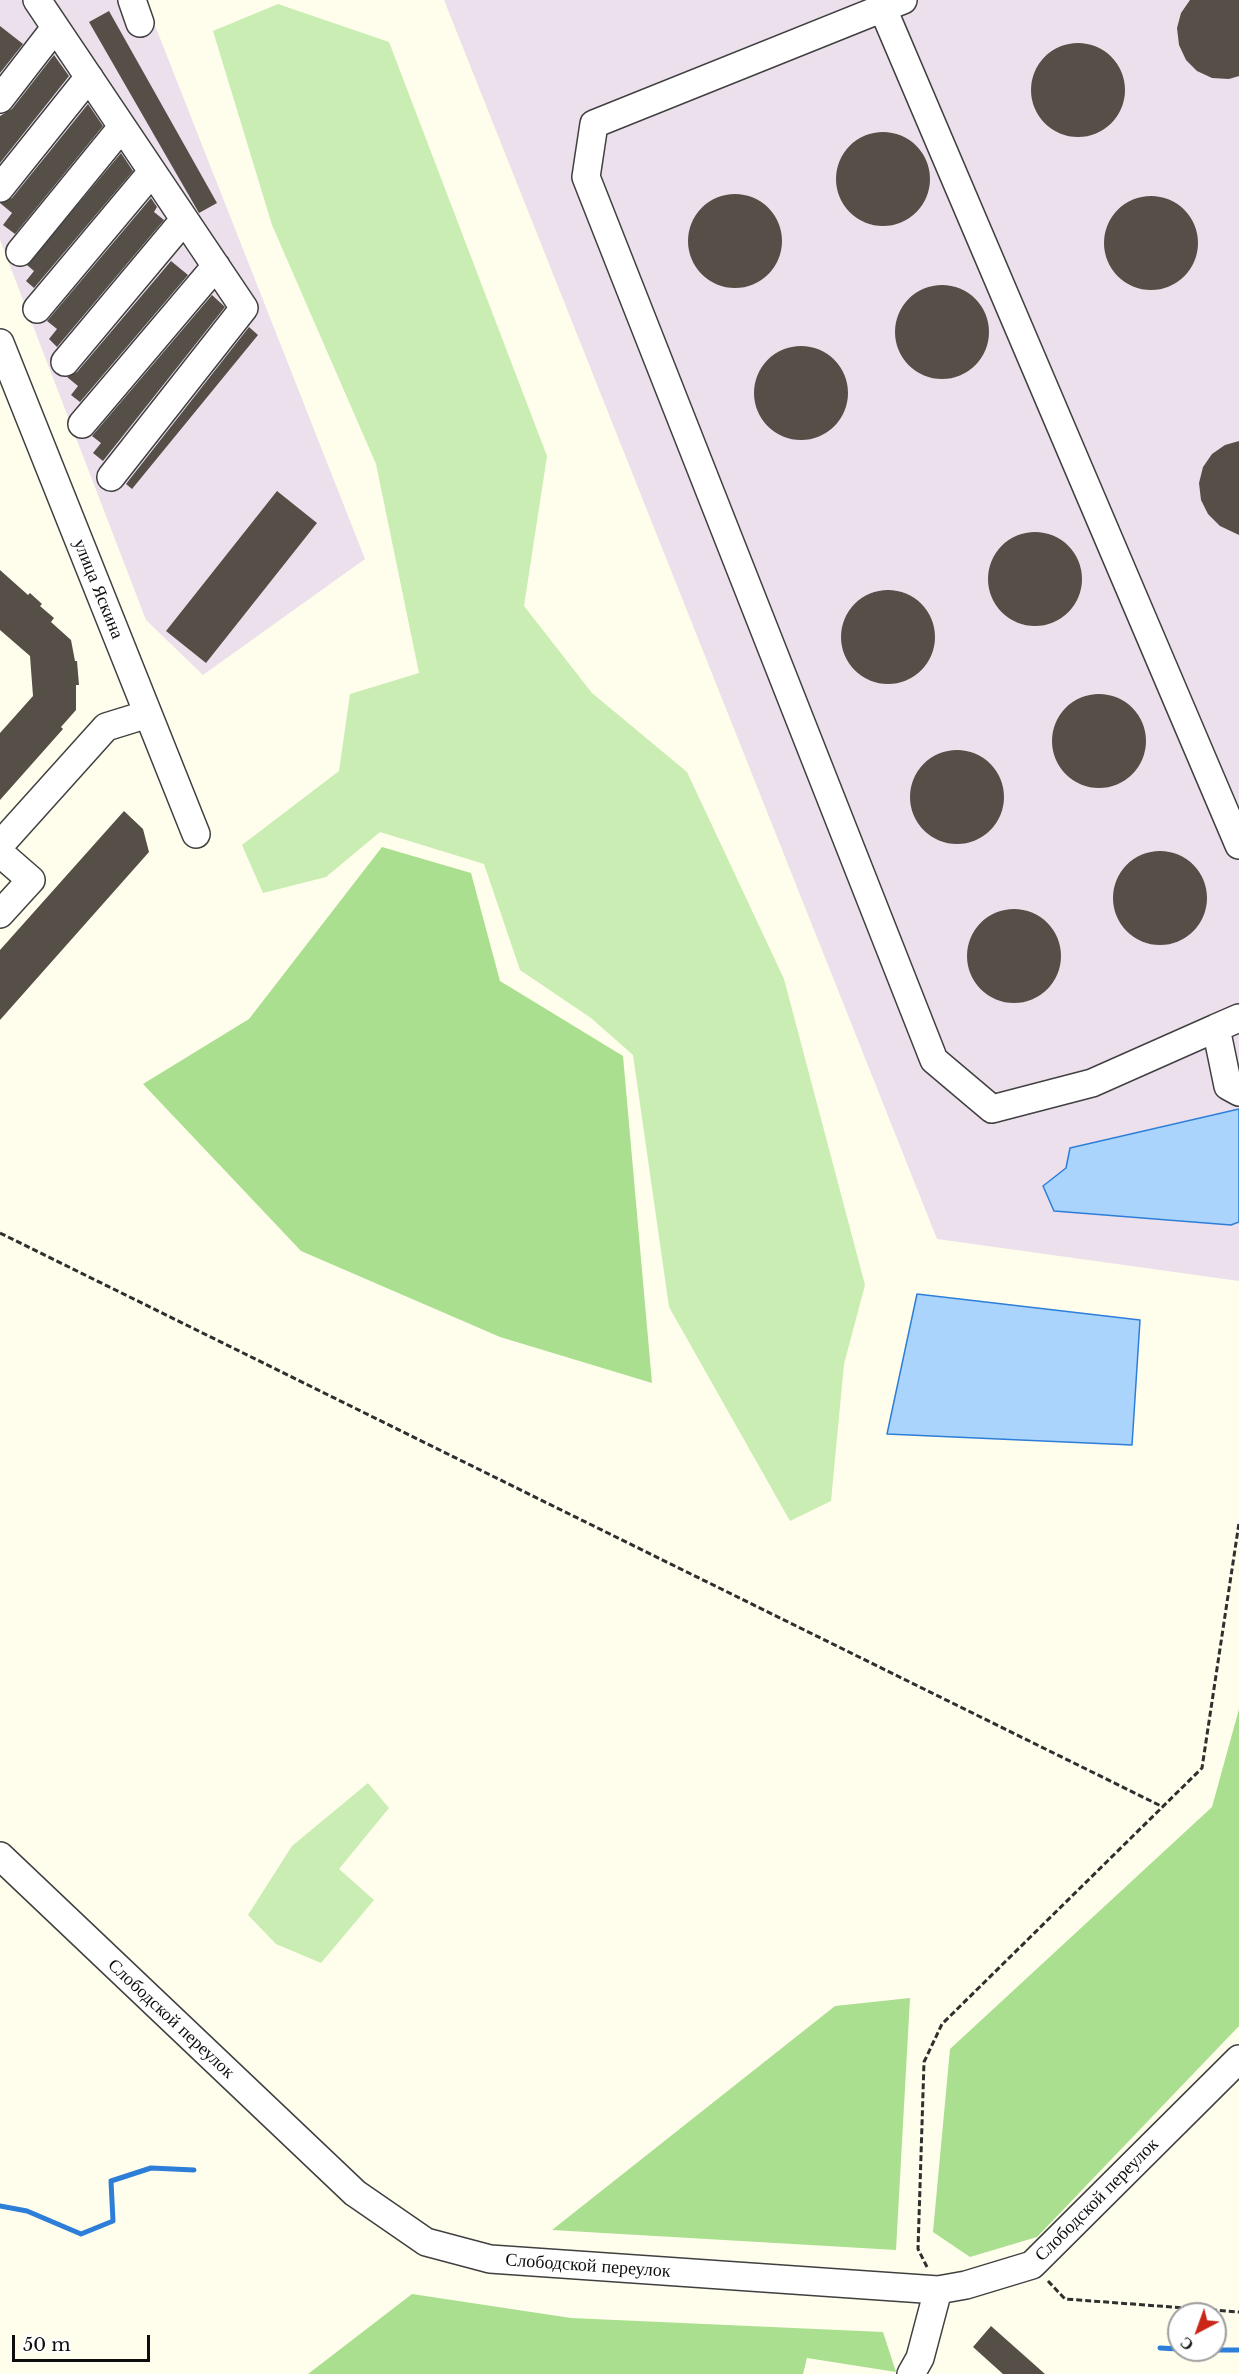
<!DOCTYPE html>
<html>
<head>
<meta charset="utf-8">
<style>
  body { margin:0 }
  #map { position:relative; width:1239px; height:2374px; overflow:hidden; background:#fffeec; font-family:"Libre Baskerville",serif }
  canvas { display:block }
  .north { position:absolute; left:1167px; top:2302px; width:60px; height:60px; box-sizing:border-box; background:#fff; border:2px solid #9e9e9e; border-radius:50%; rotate:221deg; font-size:16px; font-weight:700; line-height:24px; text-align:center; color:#0d0d0d }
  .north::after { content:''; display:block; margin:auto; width:21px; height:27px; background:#c92618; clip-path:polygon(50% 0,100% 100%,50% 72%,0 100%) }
  .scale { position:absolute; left:12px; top:2335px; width:138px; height:27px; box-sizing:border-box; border:3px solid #0d0d0d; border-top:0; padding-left:8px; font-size:18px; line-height:21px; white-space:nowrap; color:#0d0d0d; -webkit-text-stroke:4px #fff; paint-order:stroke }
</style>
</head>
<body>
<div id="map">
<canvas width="1239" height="2374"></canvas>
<div class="north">С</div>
<div class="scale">50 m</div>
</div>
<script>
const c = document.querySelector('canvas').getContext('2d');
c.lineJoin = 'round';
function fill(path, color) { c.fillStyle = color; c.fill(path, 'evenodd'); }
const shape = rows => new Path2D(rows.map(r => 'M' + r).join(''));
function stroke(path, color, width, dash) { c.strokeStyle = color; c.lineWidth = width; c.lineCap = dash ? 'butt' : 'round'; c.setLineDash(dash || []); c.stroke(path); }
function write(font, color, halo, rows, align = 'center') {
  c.font = font + ' "Libre Baskerville",serif'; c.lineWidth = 6; c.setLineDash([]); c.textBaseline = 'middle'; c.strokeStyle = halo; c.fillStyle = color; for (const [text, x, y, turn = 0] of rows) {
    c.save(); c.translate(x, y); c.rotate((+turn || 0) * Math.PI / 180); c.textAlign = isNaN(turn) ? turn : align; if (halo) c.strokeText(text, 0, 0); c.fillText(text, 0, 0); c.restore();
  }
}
fill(shape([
  [0,0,145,0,365,559,203,675,146,620,0,240],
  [444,0,1239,0,1239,1281,937,1239]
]), '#ece0ec');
fill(shape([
  [278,4,389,42,547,456,524,606,592,693,687,772,784,979,865,1285,844,1364,831,1501,790,1521,669,1307,633,1055,591,1018,520,970,484,864,380,832,326,877,263,893,242,845,339,771,350,694,419,673,376,464,272,225,213,31],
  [368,1783,389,1808,339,1869,374,1900,321,1963,276,1944,248,1915,292,1846]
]), '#c9edb2');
fill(shape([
  [382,847,471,873,500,981,623,1056,652,1383,500,1337,301,1251,143,1084,249,1019],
  [1239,1709,1239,2026,1037,2237,970,2257,933,2232,950,2049,1212,1807],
  [910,1998,896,2250,552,2230,835,2006],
  [412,2294,571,2318,883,2332,896,2372,807,2358,803,2374,308,2374]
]), '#aadf90');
const water = shape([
  [1239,1109,1239,1222,1231,1225,1054,1211,1043,1186,1066,1168,1070,1148,1239,1109],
  [917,1294,1140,1320,1132,1445,887,1434,917,1294]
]);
fill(water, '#abd4fc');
stroke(water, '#2c7ed9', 1.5);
stroke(shape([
  [0,2206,27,2211,81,2234,113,2221,111,2181,151,2168,194,2170],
  [1160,2348,1179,2349],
  [1215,2350,1239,2350]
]), '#2c7ed9', 5);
fill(shape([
  [1190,0,1239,0,1239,76,1229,79,1212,78,1197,71,1186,60,1179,45,1177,28,1181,13],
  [109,11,217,203,199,213,89,22],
  [0,26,23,44,0,73],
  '1031 90a47 47 0 1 1 94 0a47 47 0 1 1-94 0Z',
  [54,55,69,76,0,163,0,116,12,109],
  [88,104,103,126,15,234,3,225,12,213,0,203,12,198],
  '836 179a47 47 0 1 1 94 0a47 47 0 1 1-94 0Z',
  [121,153,133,171,34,288,26,281,34,271,27,265],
  '688 241a47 47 0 1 1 94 0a47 47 0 1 1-94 0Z',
  '1104 243a47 47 0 1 1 94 0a47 47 0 1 1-94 0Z',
  [151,198,157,207,154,212,164,220,57,347,49,339,57,329,47,321],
  [171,261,188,275,80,402,71,395,78,386,67,377,77,372],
  '895 332a47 47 0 1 1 94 0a47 47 0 1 1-94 0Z',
  [212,295,225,307,103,461,93,453,101,443,92,436],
  [249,327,258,335,132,489,126,484],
  '754 393a47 47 0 1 1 94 0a47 47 0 1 1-94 0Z',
  [1239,441,1239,535,1220,526,1208,514,1201,500,1199,483,1203,467,1212,454,1225,445],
  [277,491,317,523,206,663,166,631],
  '988 579a47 47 0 1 1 94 0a47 47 0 1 1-94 0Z',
  [0,570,28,595,30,593,42,604,40,606,54,618,51,622,71,640,75,661,77,661,79,685,76,685,76,710,61,727,63,729,0,800,0,733,33,696,30,656,0,630],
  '841 637a47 47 0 1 1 94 0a47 47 0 1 1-94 0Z',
  '1052 741a47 47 0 1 1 94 0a47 47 0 1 1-94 0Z',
  '910 797a47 47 0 1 1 94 0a47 47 0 1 1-94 0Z',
  [124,811,143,829,149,852,0,1020,0,950],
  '1113 898a47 47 0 1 1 94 0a47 47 0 1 1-94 0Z',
  '967 956a47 47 0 1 1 94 0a47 47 0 1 1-94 0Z',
  [991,2326,1045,2374,1003,2374,973,2347]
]), '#564f48');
const minor = shape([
  [37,0,244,308,111,477],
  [132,0,140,23],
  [903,0,594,124,586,177,934,1060,992,1109,1092,1083,1216,1028],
  [883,9,1239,845],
  [0,99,55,28],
  [0,188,89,77],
  [20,252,122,127],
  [37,309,152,172],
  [0,343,196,834],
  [65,362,184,220],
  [82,424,216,266],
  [0,845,106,727,148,714],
  [0,853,31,880,0,914],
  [1239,1018,1216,1028,1228,1086,1239,1092],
  [0,1856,355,2193,426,2242,490,2259,938,2290,966,2285,1032,2265,1239,2059],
  [911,2374,920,2358,938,2290]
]);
stroke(minor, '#404040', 30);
stroke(shape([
  [0,1233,1163,1807],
  [927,2267,918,2249,924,2062,942,2024,1202,1768,1239,1523],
  [1048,2281,1065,2299,1239,2312]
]), '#2f2f2f', 3, [6, 3]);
stroke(minor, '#fff', 27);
write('18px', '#0d0d0d', '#fff', [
  ["улица Яскина",98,589,68],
  ["Слободской переулок",171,2019,43],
  ["Слободской переулок",1097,2200,-45],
  ["Слободской переулок",588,2266,4]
]);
</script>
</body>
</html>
